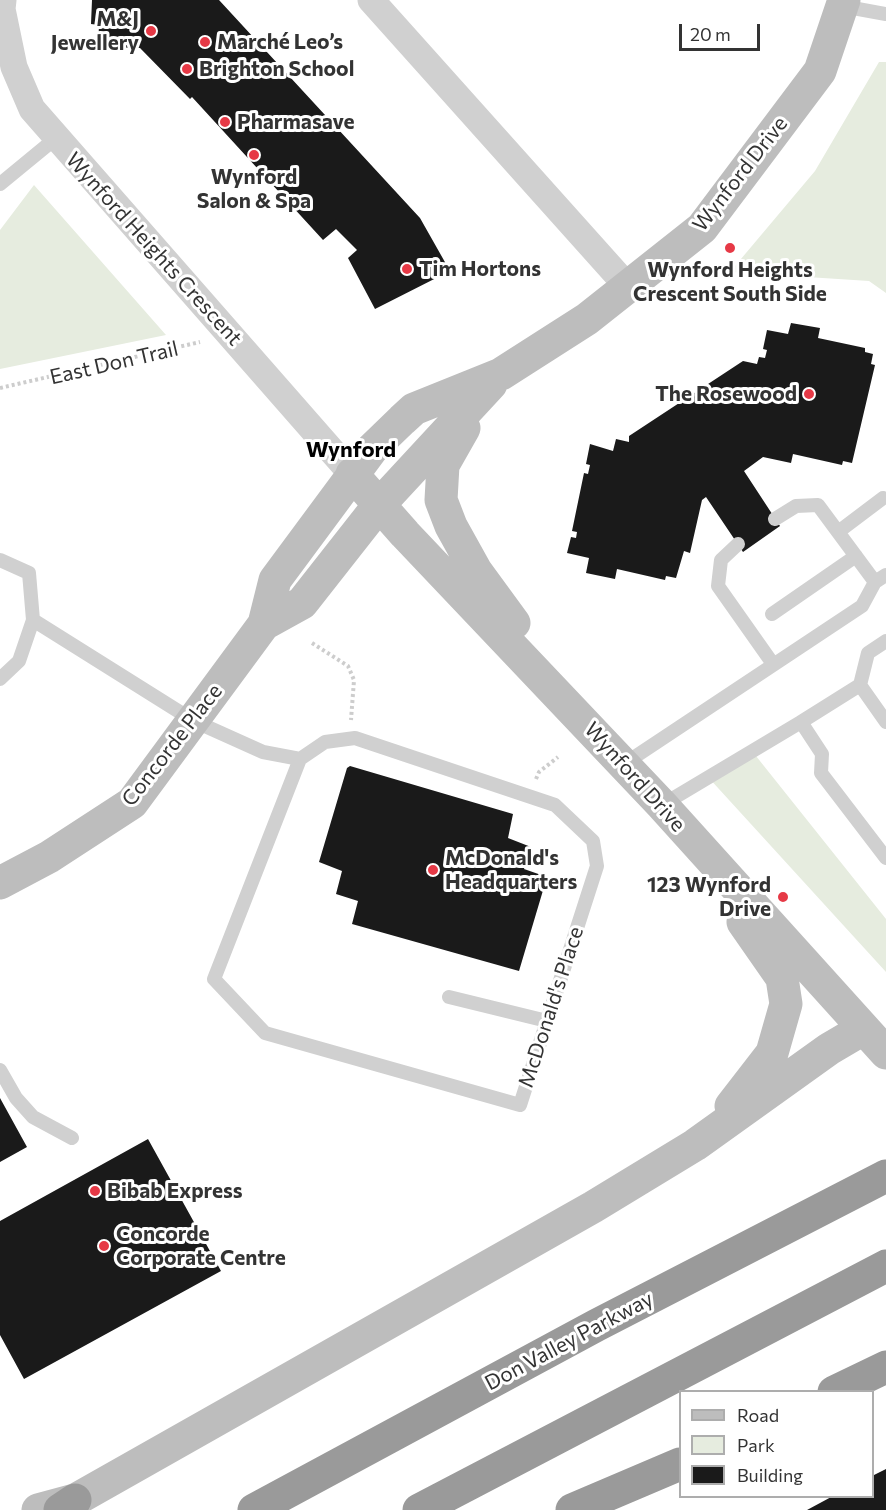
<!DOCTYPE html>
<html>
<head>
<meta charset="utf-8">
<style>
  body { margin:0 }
  #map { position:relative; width:886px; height:1510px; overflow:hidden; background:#fff; font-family:Commissioner,sans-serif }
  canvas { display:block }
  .legend { position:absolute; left:679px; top:1390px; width:195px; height:108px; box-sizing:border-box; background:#fff; border:2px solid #adadad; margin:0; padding:8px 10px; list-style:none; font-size:18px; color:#333 }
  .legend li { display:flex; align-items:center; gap:12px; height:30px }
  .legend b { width:30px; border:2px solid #adadad }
  .scale { position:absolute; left:679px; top:24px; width:81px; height:27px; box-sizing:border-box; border:3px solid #333; border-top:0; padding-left:8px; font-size:18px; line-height:21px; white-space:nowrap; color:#333; -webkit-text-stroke:4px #fff; paint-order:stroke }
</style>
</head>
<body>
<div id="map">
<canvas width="886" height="1510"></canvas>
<ul class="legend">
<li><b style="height:8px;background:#bdbdbd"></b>Road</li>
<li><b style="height:16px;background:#e6ecdf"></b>Park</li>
<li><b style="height:16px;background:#1a1a1a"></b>Building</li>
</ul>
<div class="scale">20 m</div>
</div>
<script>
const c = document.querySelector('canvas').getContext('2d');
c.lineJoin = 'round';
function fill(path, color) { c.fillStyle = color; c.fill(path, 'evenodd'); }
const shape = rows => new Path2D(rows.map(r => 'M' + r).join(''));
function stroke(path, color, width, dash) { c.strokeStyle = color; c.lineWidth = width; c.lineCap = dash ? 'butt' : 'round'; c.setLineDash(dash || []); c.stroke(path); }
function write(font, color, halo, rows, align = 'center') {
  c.font = font + ' Commissioner,sans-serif'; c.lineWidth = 6; c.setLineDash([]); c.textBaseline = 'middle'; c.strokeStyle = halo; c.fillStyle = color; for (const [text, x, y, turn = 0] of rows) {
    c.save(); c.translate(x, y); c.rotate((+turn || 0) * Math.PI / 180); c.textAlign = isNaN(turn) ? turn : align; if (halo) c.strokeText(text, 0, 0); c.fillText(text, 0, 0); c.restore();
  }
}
fill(shape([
  [879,62,886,62,886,293,869,281,730,272,815,171],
  [34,185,166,335,0,369,0,230],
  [752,751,886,919,886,972,708,777]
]), '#e6ecdf');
fill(shape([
  [92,0,219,0,420,218,450,271,375,309,348,258,357,250,336,229,323,240,192,97,190,99,140,48,98,47,99,25,91,24],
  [791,323,820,328,818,338,865,348,865,352,873,354,871,364,875,365,852,463,843,461,842,465,793,454,791,463,763,457,744,471,780,526,743,552,706,497,702,500,690,553,684,551,676,578,666,576,665,580,617,569,615,579,586,573,589,558,567,553,571,537,576,538,577,532,572,531,584,473,588,474,590,465,586,464,590,444,613,451,616,439,629,442,629,436,743,361,757,364,759,357,765,358,767,350,763,349,767,330,788,334],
  [350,766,513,814,508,838,531,847,524,869,547,877,519,971,352,924,358,901,336,894,342,871,319,862,347,768],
  [0,1098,27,1147,0,1162],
  [148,1139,221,1271,24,1379,0,1335,0,1221],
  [886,1469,886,1510,807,1510,833,1496,872,1496,872,1476]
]), '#1a1a1a');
stroke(shape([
  [0,388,200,342],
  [312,643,348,666,354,680,351,720],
  [536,779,539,772,558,757]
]), '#cdcdcd', 4, [3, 3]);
stroke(shape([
  [842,6,886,14],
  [0,184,56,138],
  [775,519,796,506,818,505,875,582],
  [838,532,883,498],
  [738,544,721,560,718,586,773,664],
  [0,560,29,573,33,620,19,661,0,679],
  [772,614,856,556],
  [33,620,194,721,263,752,300,759,214,979,265,1033,520,1105,597,866,593,841,555,805,355,738,325,742,300,759],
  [860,685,868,653,886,641],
  [801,722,860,685,886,722],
  [624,764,862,606,875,582,886,575],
  [662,805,801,722,822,754,821,773,886,858],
  [449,997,547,1021],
  [0,1070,16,1098,33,1117,72,1138]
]), '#d0d0d0', 14);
stroke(shape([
  [3,0,2,9,14,67,32,109,352,474],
  [371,0,628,287]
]), '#d0d0d0', 27);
stroke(shape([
  [464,428,443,465,441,500,451,526,476,571,514,623],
  [352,474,405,534,662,805,886,1053],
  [264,624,275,580,372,449,402,420,414,409,501,374,587,319,702,228,820,71,844,0],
  [0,883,49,857,132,803,264,624,302,603,379,505,491,384],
  [731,1106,772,1053,786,1004,782,978,743,922],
  [38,1510,75,1500,593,1207,695,1145,829,1049,863,1029]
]), '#bdbdbd', 33);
stroke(shape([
  [834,1392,886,1367],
  [60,1510,75,1500],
  [254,1510,597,1325,886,1176],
  [419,1510,886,1266],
  [572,1510,680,1464]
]), '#9a9a9a', 33);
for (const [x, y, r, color] of [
  [151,31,6,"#e63946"],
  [205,42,6,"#e63946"],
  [187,69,6,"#e63946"],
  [225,122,6,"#e63946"],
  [254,155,6,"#e63946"],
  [730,248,6,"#e63946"],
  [407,269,6,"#e63946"],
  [809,394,6,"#e63946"],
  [433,870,6,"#e63946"],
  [783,897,6,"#e63946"],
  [95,1191,6,"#e63946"],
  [104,1246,6,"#e63946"]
]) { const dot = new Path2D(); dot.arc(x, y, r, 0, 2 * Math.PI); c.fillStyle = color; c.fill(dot); stroke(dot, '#fff', 2); }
write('bold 21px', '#333', '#fff', [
  ["M&J",139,19,"right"],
  ["Jewellery",139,43,"right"],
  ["Marché Leo’s",217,42],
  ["Brighton School",199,69],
  ["Pharmasave",237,122],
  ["Wynford",254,177,"center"],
  ["Salon & Spa",254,201,"center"],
  ["Tim Hortons",419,269],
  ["Wynford Heights",730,270,"center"],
  ["Crescent South Side",730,294,"center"],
  ["The Rosewood",797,394,"right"],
  ["McDonald's",445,858],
  ["Headquarters",445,882],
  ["123 Wynford",771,885,"right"],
  ["Drive",771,909,"right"],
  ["Bibab Express",107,1191],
  ["Concorde",116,1234],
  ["Corporate Centre",116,1258]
], 'left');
write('21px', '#333', '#fff', [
  ["Wynford Drive",740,174,-52],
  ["Wynford Heights Crescent",154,249,48],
  ["East Don Trail",114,363,-13],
  ["Concorde Place",172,745,-52],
  ["Wynford Drive",635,777,48],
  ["McDonald's Place",551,1007,-72],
  ["Don Valley Parkway",569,1341,-28]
]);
write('bold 22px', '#000', '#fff', [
  ["Wynford",351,450]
]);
</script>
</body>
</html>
